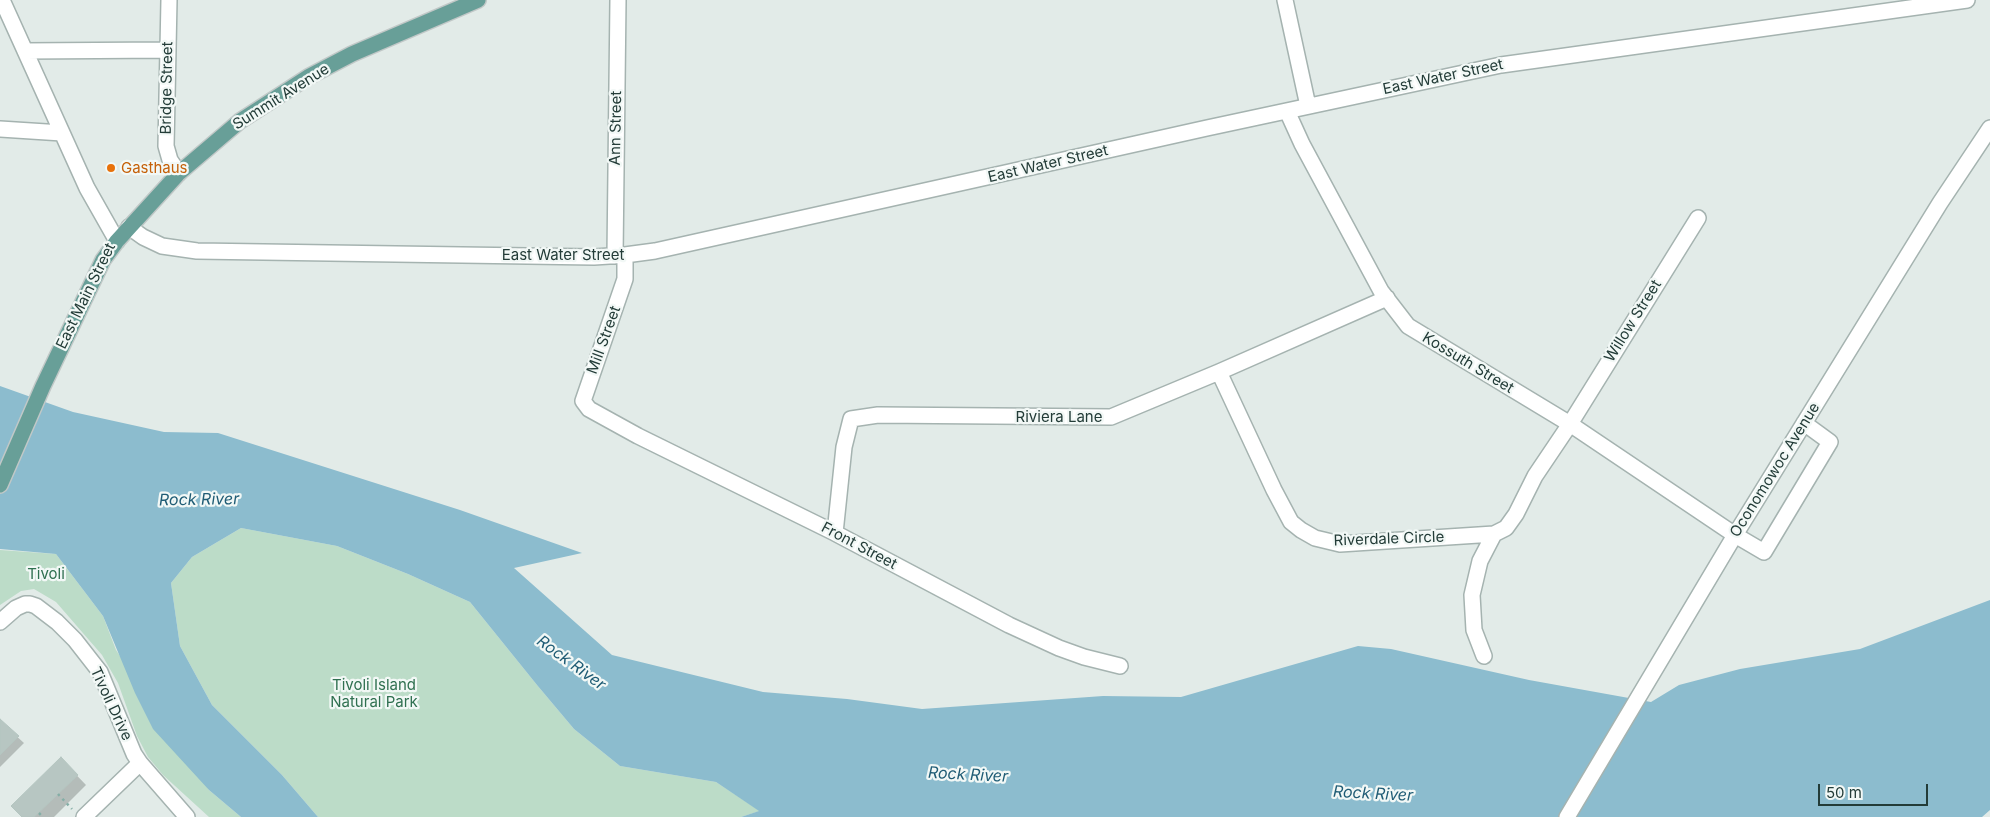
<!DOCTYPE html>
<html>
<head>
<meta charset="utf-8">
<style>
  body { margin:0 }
  #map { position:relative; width:1990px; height:817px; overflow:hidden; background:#e2ebe8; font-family:Inter,sans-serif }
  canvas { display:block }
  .scale { position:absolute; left:1818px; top:784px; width:110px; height:22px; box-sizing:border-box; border:2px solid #233c38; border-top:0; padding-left:6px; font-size:15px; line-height:18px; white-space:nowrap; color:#233c38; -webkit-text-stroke:4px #f2f8f6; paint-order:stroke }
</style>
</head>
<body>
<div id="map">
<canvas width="1990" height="817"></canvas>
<div class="scale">50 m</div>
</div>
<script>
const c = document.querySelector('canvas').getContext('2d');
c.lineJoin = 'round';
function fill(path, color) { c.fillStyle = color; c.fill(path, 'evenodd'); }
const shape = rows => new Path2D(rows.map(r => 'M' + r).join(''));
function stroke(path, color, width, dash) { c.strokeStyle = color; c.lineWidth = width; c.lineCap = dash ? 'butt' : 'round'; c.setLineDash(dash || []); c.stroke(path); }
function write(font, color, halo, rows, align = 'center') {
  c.font = font + ' Inter,sans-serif'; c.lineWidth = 4.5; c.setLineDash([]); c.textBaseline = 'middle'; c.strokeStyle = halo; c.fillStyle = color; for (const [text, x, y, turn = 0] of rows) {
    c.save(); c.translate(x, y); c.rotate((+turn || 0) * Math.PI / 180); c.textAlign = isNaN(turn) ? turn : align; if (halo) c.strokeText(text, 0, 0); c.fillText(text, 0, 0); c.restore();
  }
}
fill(shape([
  [241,528,337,546,408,574,470,602,537,685,574,729,620,766,716,782,760,811,741,817,318,817,282,775,212,705,180,646,171,583,192,557],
  [0,550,56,554,103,616,116,650,209,790,241,817,209,817,163,775,148,757,137,736,118,683,102,655,56,602,34,589,21,591,0,605]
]), '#bcdcc8');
fill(shape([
  [0,386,73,412,164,432,218,433,460,510,582,553,514,568,612,655,763,692,847,699,922,709,1103,696,1181,697,1358,646,1391,649,1529,680,1651,702,1679,685,1740,669,1860,649,1990,600,1990,810,1982,817,741,817,759,811,716,782,620,766,574,729,537,685,470,602,408,574,337,546,241,528,192,557,171,583,180,646,212,705,282,775,318,817,241,817,209,790,153,729,135,693,103,616,56,554,0,549]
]), '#8cbcce');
fill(shape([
  [2,723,24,743,0,767,0,726],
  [61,759,86,785,54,817,24,817]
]), '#0003');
const building = shape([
  [0,719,19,736,0,755,0,719],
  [61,757,78,775,34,817,22,817,11,806,61,757]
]);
fill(building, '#b7c6c2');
stroke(building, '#b4c5c0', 1);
const minor = shape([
  [2,0,87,188,117,241],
  [169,0,166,146,170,160,179,173],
  [1285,0,1308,106],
  [25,51,168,50],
  [1287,111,1302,144,1381,291,1408,326,1570,424,1735,535,1764,552,1830,442,1804,423],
  [0,129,62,133],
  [129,227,143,237,162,246,197,251,594,257,625,255,655,251,1207,128,1501,65,1967,0],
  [625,255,625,279,583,401,589,409,638,436,835,533,1009,625,1059,648,1084,657,1120,666],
  [615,256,618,0],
  [1219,372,1274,490,1291,522,1301,530,1315,538,1340,544,1494,534,1506,528,1516,514,1535,476,1570,424,1698,218],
  [835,533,844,447,851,419,878,415,1111,417,1219,372,1387,298],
  [0,622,16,608,25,604,30,604,36,606,57,622,75,640,100,672,134,754,140,763,187,817],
  [1484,656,1474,630,1472,595,1480,561,1494,534],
  [84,817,140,763],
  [1567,817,1735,535,1940,203,1990,128]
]);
const major = shape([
  [0,485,43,386,103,260,117,241,179,173,240,121,308,77,352,54,478,0]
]);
stroke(minor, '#a5b3b0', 18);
stroke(major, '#c1c8c7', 18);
stroke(shape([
  [58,794,72,809],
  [39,813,43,817]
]), '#84aea6', 2.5, [2.5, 4]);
stroke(minor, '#fff', 15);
stroke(major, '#689f98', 15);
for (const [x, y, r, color] of [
  [111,168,5,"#e8710a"]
]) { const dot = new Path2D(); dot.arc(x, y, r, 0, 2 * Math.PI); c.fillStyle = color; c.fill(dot); stroke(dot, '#f2f8f6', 2); }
write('15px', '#233c38', '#f2f8f6', [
  ["East Water Street",1443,77,-12],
  ["Bridge Street",167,88,-89],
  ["Summit Avenue",281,97,-32],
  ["Ann Street",616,128,-89],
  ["East Water Street",1048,164,-13],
  ["East Water Street",563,255],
  ["East Main Street",86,296,-64],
  ["Willow Street",1633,321,-58],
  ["Mill Street",604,340,-70],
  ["Kossuth Street",1468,363,31],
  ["Riviera Lane",1059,417],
  ["Oconomowoc Avenue",1775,470,-58],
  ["Riverdale Circle",1389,539,-2],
  ["Front Street",859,546,28],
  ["Tivoli Drive",111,704,65]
]);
write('15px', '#c56008', '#f2f8f6', [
  ["Gasthaus",121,168]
], 'left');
write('15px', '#2f7050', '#f2f8f6', [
  ["Tivoli",46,574],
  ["Tivoli Island",374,685],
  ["Natural Park",374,702]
]);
write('italic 16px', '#1f5c75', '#f2f8f6', [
  ["Rock River",199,500,-1],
  ["Rock River",571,663,36],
  ["Rock River",968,775,3],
  ["Rock River",1373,794,3]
]);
</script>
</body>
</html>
